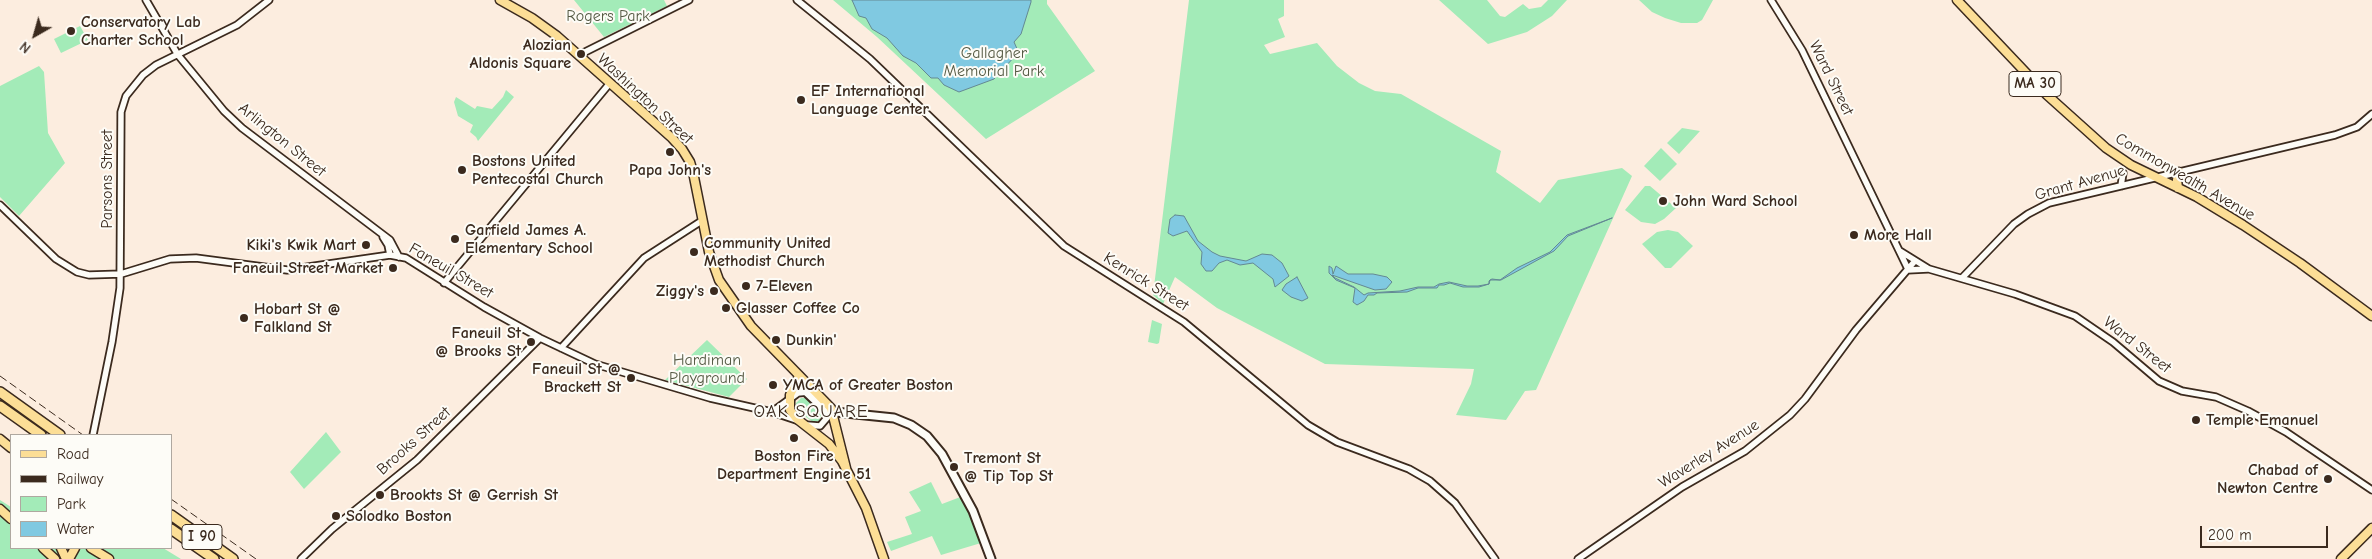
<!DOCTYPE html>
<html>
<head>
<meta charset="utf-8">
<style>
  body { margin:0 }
  #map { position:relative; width:2372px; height:559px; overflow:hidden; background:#fceddf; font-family:"Comic Neue",sans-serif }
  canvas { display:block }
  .legend { position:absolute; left:10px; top:434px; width:162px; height:115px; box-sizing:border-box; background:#fdfcf7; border:1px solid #afa8a0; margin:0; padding:6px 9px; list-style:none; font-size:15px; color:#3b2a1e }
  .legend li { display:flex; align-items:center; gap:10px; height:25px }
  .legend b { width:25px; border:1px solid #afa8a0 }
  .north { position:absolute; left:10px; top:10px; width:50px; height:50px; -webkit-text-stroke:4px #fdfcf7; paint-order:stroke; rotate:218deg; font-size:14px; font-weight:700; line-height:20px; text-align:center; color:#3b2a1e }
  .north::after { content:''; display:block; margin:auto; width:18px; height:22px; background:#3b2a1e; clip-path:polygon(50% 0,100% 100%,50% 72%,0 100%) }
  .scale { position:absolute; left:2200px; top:526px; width:128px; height:22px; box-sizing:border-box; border:2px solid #3b2a1e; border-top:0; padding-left:6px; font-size:15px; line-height:18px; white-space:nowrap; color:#3b2a1e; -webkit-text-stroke:4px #fdfcf7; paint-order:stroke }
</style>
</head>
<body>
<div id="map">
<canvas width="2372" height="559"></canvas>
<ul class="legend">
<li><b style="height:6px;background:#fcde96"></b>Road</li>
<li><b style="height:6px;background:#3b2a1e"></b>Railway</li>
<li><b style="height:14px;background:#a3ebb8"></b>Park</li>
<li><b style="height:14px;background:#80c9e1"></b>Water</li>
</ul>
<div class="north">N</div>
<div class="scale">200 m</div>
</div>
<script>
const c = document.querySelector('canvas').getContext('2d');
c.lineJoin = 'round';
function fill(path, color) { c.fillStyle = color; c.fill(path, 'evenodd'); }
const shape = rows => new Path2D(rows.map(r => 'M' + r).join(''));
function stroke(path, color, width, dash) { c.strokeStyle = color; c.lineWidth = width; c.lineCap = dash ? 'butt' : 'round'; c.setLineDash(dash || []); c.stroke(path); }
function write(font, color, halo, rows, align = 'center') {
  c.font = font + ' "Comic Neue",sans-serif'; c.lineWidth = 4; c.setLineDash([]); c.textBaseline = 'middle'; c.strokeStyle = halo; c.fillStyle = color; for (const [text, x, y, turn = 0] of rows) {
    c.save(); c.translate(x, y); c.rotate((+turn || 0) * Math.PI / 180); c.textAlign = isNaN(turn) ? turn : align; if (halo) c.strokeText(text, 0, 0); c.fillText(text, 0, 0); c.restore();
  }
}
fill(shape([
  [574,0,664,0,667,6,604,37],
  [833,0,1047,0,1047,4,1095,71,986,139,877,37],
  [1189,0,1284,0,1284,16,1278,19,1285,37,1264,45,1270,54,1317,43,1337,66,1359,83,1375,91,1401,94,1501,151,1496,172,1540,203,1558,180,1622,168,1632,176,1536,390,1525,391,1506,420,1456,415,1471,384,1474,369,1325,364,1217,308,1175,277,1163,304,1153,295],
  [1439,0,1487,0,1500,16,1505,17,1523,4,1529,9,1541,7,1548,0,1567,0,1552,16,1527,32,1488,44],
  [1639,0,1713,0,1702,20,1697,23,1681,23,1665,18,1652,12],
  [80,26,88,40,61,53,54,39],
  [39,66,44,72,48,133,65,163,19,216,0,197,0,86],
  [506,90,514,97,478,141,476,137,470,132,473,125,458,116,454,102,456,97,475,109,477,106,492,109,503,97],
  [1682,128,1700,131,1679,154,1667,143],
  [1661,148,1677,164,1660,181,1644,166],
  [1645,186,1650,186,1676,208,1664,219,1655,224,1641,222,1625,210],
  [1668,230,1678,232,1693,246,1671,268,1665,268,1642,244,1657,232],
  [1152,320,1162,324,1159,343,1157,344,1148,342],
  [707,340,747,379,729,397,665,380],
  [801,398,806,398,822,413,819,421,813,422,796,410,796,403],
  [326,432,341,452,304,489,290,472],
  [931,482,942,504,963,496,981,543,941,555,932,536,891,551,887,542,912,534,905,517,921,511,909,492],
  [0,500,11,507,11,548,163,548,181,559,0,559]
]), '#a3ebb8');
const water = shape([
  [852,0,1031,0,1031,2,1021,34,1014,42,1018,51,1016,55,994,79,959,92,944,85,938,78,931,78,916,63,903,56,887,38,872,29,866,18,859,16,852,0],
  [1175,215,1184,216,1198,241,1212,252,1220,256,1246,261,1262,254,1272,255,1282,263,1289,276,1275,287,1273,279,1253,263,1240,265,1227,260,1219,263,1212,271,1206,271,1201,264,1202,252,1187,231,1173,236,1168,233,1170,219,1175,215],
  [1612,218,1568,236,1554,251,1501,280,1490,280,1489,284,1479,287,1463,287,1450,283,1444,285,1439,285,1437,288,1418,288,1407,292,1377,293,1374,295,1368,295,1364,301,1357,305,1353,302,1355,288,1336,280,1329,273,1329,266,1332,268,1333,274,1336,266,1348,274,1373,274,1387,277,1392,282,1386,289,1375,290,1332,275,1335,278,1354,287,1364,295,1368,293,1400,291,1418,287,1434,287,1439,284,1449,282,1467,286,1478,286,1489,284,1489,281,1490,280,1492,279,1500,280,1517,268,1550,252,1567,235,1612,218],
  [1297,277,1308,298,1302,301,1291,297,1282,290,1286,284,1297,277]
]);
fill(water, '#80c9e1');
stroke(water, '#648993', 1);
const tertiary = shape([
  [146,0,178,55,224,111,242,128,390,240,399,257],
  [797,0,870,59,1064,246,1184,322,1308,425,1337,442,1409,469,1430,481,1455,503,1495,559],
  [1771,0,1802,50,1907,267,1908,270,1928,269],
  [579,55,689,0],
  [2121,186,2123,173],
  [0,205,56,259,77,272,89,275,121,274,170,259,196,258,287,270,390,255,406,258,484,307,540,338,595,364,710,398,772,412,796,420],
  [383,237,388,245,390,255],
  [1900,251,1929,269,2015,294,2075,316,2113,342,2159,381,2182,391,2216,397,2248,411,2286,432,2372,490],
  [1962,278,2014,224,2028,214,2049,203,2335,135,2357,127,2372,114],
  [444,283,610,83],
  [561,348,644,258,703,220],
  [772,412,798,393,808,392],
  [807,425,820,426,832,412],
  [93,435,112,342,120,288,121,112,126,96,143,75,156,65,237,25,269,0],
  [301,559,332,529,417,460,540,338],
  [1578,559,1682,487,1745,451,1790,415,1805,399,1856,330,1914,262]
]);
const secondary = shape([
  [799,376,804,390,826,411,894,418,911,425,927,436,942,454,973,511,991,559]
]);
const primary = shape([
  [500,0,532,18,557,36,672,138,682,149,690,162,693,172,709,252,719,280,751,326,831,408,846,468],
  [1957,0,2047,95,2106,148,2131,165,2197,197,2243,225,2300,263,2372,316],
  [2178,188,2177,180,2179,172],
  [799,376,790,395,790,410,797,419,829,444,842,461,866,508,884,559],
  [0,439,11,448],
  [0,509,11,519],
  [43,548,55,559],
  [61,548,66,559],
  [91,548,109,559],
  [69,559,75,548],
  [2341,559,2372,528]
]);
const motorway = shape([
  [0,392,60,435],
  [0,406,41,435],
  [171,515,233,559],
  [171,529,214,559]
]);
stroke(tertiary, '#3b2a1e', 9);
stroke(secondary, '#3b2a1e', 11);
stroke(primary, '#3b2a1e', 11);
stroke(motorway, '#3b2a1e', 12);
stroke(tertiary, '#fdfcf7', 5.5);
stroke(secondary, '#fdfcf7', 7);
stroke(primary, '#fcde96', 8);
stroke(motorway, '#fcde96', 9);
stroke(shape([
  [0,376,83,435],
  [171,499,256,559]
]), '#3b2a1e', 1, [8, 4]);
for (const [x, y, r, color] of [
  [71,31,5,"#3b2a1e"],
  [581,54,5,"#3b2a1e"],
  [801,100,5,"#3b2a1e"],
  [670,152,5,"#3b2a1e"],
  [462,170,5,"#3b2a1e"],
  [1663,201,5,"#3b2a1e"],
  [1854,235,5,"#3b2a1e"],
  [455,239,5,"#3b2a1e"],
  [366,245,5,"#3b2a1e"],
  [694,252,5,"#3b2a1e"],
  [393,268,5,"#3b2a1e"],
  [746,286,5,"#3b2a1e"],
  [714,291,5,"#3b2a1e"],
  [726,308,5,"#3b2a1e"],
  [244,318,5,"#3b2a1e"],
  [776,340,5,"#3b2a1e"],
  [531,342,5,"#3b2a1e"],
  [631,378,5,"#3b2a1e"],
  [773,385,5,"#3b2a1e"],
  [2196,420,5,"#3b2a1e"],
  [794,438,5,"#3b2a1e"],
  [954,467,5,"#3b2a1e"],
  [2328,479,5,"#3b2a1e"],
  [380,495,5,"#3b2a1e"],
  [336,516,5,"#3b2a1e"]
]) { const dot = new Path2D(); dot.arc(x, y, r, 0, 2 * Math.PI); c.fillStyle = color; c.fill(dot); stroke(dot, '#fdfcf7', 2); }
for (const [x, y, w] of [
  [2035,84,52],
  [202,537,40]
]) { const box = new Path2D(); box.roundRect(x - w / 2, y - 12.5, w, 25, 4); c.fillStyle = '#fdfcf7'; c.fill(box); stroke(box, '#3b2a1e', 1); }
write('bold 15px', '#3b2a1e', null, [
  ["MA 30",2035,84],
  ["I 90",202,537]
]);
write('16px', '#555a44', '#fdfcf7', [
  ["Rogers Park",608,16],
  ["Gallagher",994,53],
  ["Memorial Park",994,71],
  ["Hardiman",707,360],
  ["Playground",707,378]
]);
write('bold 16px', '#3b2a1e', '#fdfcf7', [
  ["Conservatory Lab",81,22],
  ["Charter School",81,40],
  ["Alozian",571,45,"right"],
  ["Aldonis Square",571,63,"right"],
  ["EF International",811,91],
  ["Language Center",811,109],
  ["Bostons United",472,161],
  ["Pentecostal Church",472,179],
  ["Papa John's",670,170,"center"],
  ["John Ward School",1673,201],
  ["Garfield James A.",465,230],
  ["Elementary School",465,248],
  ["More Hall",1864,235],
  ["Community United",704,243],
  ["Methodist Church",704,261],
  ["Kiki's Kwik Mart",356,245,"right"],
  ["Faneuil Street Market",383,268,"right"],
  ["7-Eleven",756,286],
  ["Ziggy's",704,291,"right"],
  ["Glasser Coffee Co",736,308],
  ["Hobart St @",254,309],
  ["Falkland St",254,327],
  ["Faneuil St",521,333,"right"],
  ["@ Brooks St",521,351,"right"],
  ["Dunkin'",786,340],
  ["Faneuil St @",621,369,"right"],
  ["Brackett St",621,387,"right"],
  ["YMCA of Greater Boston",783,385],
  ["Temple Emanuel",2206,420],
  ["Boston Fire",794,456,"center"],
  ["Department Engine 51",794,474,"center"],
  ["Tremont St",964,458],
  ["@ Tip Top St",964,476],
  ["Chabad of",2318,470,"right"],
  ["Newton Centre",2318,488,"right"],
  ["Brookts St @ Gerrish St",390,495],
  ["Solodko Boston",346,516]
], 'left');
write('16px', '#3b2a1e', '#fdfcf7', [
  ["Ward Street",1831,78,64],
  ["Washington Street",645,99,43],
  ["Arlington Street",282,140,39],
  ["Commonwealth Avenue",2185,177,30],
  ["Parsons Street",107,179,-90],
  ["Grant Avenue",2080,183,-16],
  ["Faneuil Street",451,271,30],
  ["Kenrick Street",1146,282,32],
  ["Ward Street",2137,345,38],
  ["Brooks Street",414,441,-42],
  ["Waverley Avenue",1709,454,-32]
]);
c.letterSpacing = '1px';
write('18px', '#3b2a1e', '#fdfcf7', [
  ["OAK SQUARE",811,412]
]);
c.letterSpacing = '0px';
</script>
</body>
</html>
